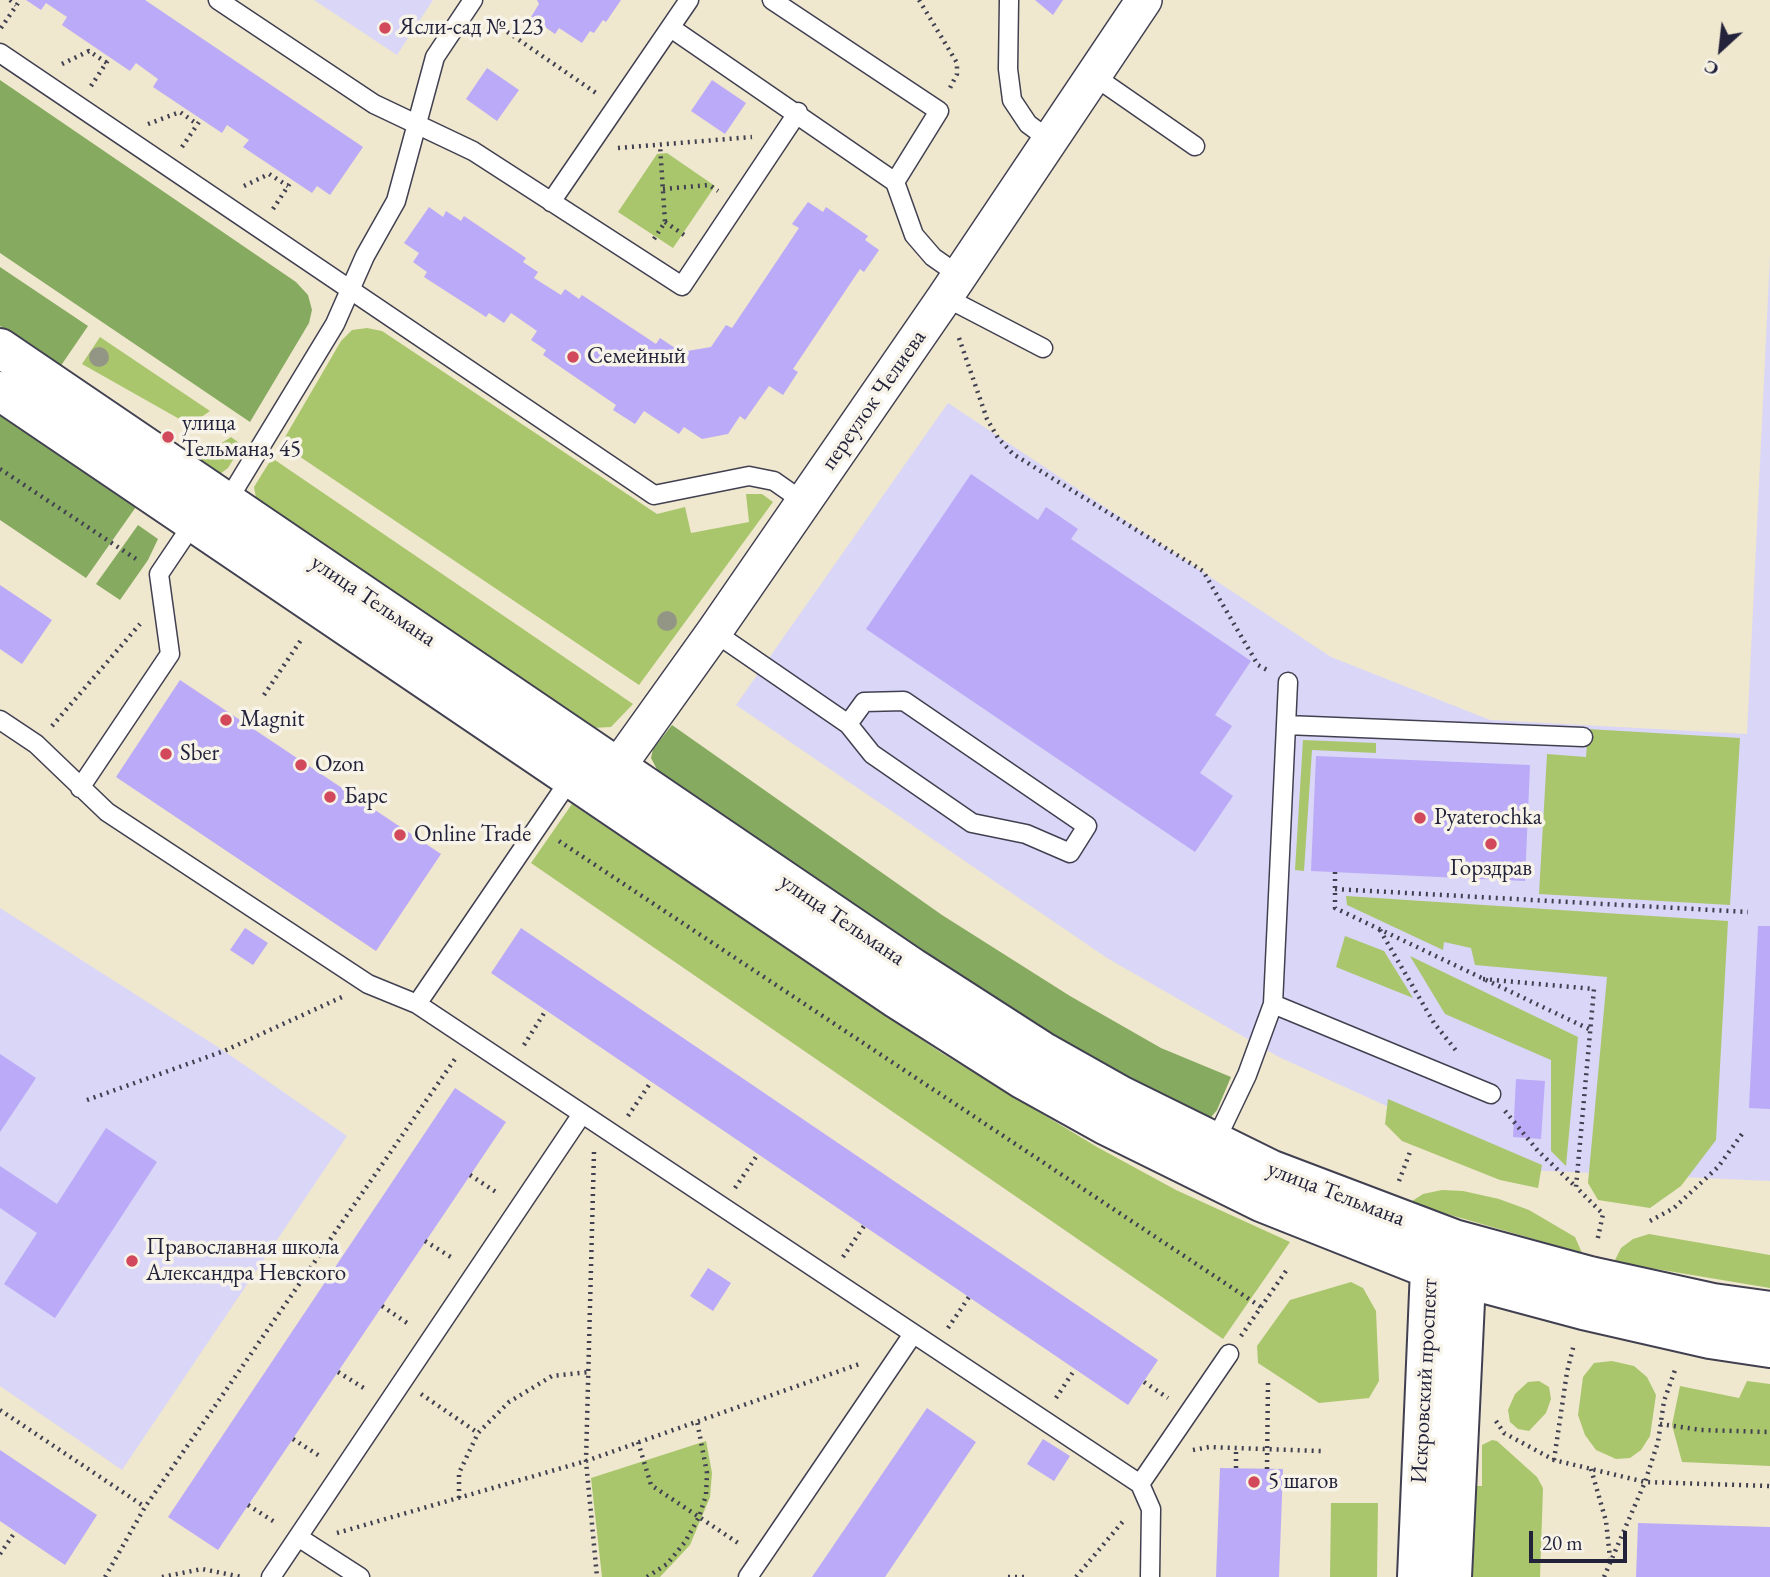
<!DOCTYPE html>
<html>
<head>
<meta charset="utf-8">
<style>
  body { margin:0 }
  #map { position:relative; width:1770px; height:1577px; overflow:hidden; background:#efe7ce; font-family:"EB Garamond",serif }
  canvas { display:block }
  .north { position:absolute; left:1686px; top:14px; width:70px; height:70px; -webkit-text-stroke:5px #f7f3e8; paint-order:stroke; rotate:207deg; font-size:19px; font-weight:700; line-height:28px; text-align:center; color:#22223b }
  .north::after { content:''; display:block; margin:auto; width:24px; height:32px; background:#22223b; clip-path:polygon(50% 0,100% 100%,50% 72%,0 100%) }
  .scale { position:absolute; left:1529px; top:1531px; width:98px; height:32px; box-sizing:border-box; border:4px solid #22223b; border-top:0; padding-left:9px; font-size:21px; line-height:24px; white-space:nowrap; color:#22223b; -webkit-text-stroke:5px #f7f3e8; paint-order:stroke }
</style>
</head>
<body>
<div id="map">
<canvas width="1770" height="1577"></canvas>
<div class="north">С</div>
<div class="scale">20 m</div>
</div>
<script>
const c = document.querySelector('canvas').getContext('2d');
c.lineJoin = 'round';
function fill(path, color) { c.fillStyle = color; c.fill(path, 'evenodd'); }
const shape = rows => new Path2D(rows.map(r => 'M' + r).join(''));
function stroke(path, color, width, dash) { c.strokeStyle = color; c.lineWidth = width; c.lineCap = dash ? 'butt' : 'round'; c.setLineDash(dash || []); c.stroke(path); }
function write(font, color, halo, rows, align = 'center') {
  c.font = font + ' "EB Garamond",serif'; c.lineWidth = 7; c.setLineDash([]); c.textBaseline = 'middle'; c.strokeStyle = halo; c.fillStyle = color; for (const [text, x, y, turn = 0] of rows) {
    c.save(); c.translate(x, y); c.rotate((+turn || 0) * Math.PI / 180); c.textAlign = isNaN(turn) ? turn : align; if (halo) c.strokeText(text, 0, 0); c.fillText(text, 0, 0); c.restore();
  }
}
fill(shape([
  [314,0,433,0,397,55],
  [1770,255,1770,1181,1527,1170,1279,1057,1107,958,736,705,948,403,1331,657,1490,720,1747,734],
  [0,908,224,1051,347,1136,122,1470,0,1386]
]), '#dad6f7');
fill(shape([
  [667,153,715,186,673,248,618,212,657,154],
  [367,328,382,331,657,514,685,507,691,533,749,522,746,494,762,494,773,502,639,685,281,444,341,341,352,330],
  [100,337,210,411,190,425,82,364],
  [231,437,242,445,228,468,220,474,197,459],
  [272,458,633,704,611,727,592,728,256,498,254,487],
  [1588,729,1740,738,1730,905,1539,894,1547,754,1586,757],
  [1303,740,1376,743,1376,753,1312,750,1304,871,1295,870],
  [572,804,940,1052,1097,1147,1176,1190,1290,1242,1223,1339,531,863],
  [1346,896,1728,921,1716,1140,1681,1186,1650,1208,1598,1200,1588,1183,1607,977,1475,965,1471,948,1444,942,1443,950,1347,905],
  [1345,936,1384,951,1413,998,1336,967],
  [1410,956,1578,1037,1566,1166,1551,1151,1551,1060,1445,1014],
  [1388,1099,1542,1165,1538,1188,1500,1180,1402,1141,1385,1124],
  [1442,1190,1463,1191,1499,1199,1529,1210,1575,1237,1582,1253,1409,1203,1423,1194],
  [1649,1234,1770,1255,1770,1288,1614,1262,1621,1248,1633,1239],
  [1351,1282,1363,1288,1376,1311,1379,1381,1369,1398,1319,1403,1258,1363,1257,1346,1290,1300],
  [1612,1361,1634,1366,1647,1377,1656,1395,1650,1436,1641,1450,1630,1458,1616,1459,1596,1450,1585,1435,1578,1415,1583,1377,1594,1363],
  [1539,1381,1549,1387,1551,1399,1546,1413,1529,1431,1518,1429,1510,1422,1508,1410,1515,1394,1528,1382],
  [1747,1381,1770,1384,1770,1466,1682,1462,1672,1425,1680,1386,1739,1398],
  [1492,1440,1497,1441,1537,1477,1543,1488,1540,1577,1470,1577,1473,1486,1482,1486,1482,1445],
  [706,1441,712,1473,710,1497,690,1545,660,1577,602,1577,591,1478],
  [1331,1503,1378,1503,1377,1577,1330,1577]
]), '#a9c66d');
fill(shape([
  [0,80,296,282,308,295,312,310,309,323,250,422,0,253],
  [0,267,88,326,60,367,0,326],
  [0,412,138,504,86,578,0,520],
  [138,525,158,539,148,560,120,600,96,584],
  [672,725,942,915,1070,996,1161,1048,1231,1077,1217,1110,1208,1121,1051,1034,930,959,660,775,651,758,653,749]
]), '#86ab60');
fill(shape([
  [26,0,145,0,363,147,330,195,317,186,312,193,243,147,249,140,227,125,222,133,153,87,158,79,136,63,130,71,62,25,67,17,46,3,41,10],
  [537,0,621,0,606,22,603,20,594,33,590,31,582,43,559,28,555,34,531,17,539,4],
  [1035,0,1063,0,1053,15],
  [487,68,519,90,497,121,466,99],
  [712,80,746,103,725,134,691,111],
  [808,202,823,212,826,207,868,236,865,240,879,250,864,272,860,269,793,369,798,372,783,395,769,386,745,420,740,416,728,434,702,439,684,427,679,434,644,411,635,424,613,410,616,405,543,355,546,350,531,340,537,331,511,313,504,323,489,313,486,317,424,277,427,272,413,262,419,253,404,243,429,207,443,217,446,211,461,221,464,216,526,258,523,262,538,272,534,278,561,295,565,289,579,299,582,295,656,344,660,338,681,352,711,347,726,325,732,328,799,228,792,224],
  [971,474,1038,520,1046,507,1078,529,1071,539,1251,661,1215,715,1232,726,1200,773,1233,796,1195,852,866,629],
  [0,585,52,620,22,664,0,649],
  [180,680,441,854,376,951,116,777],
  [1316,756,1530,765,1525,881,1311,871],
  [1758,926,1770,926,1770,1109,1749,1108],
  [245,928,268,943,253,965,230,950],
  [521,928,1158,1360,1128,1405,491,973],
  [0,1054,36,1078,0,1132],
  [1516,1079,1545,1081,1541,1139,1513,1137],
  [455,1088,506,1122,218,1550,168,1517],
  [106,1128,157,1162,55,1318,4,1284,37,1233,0,1208,0,1166,57,1204],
  [708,1268,731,1283,713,1311,690,1296],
  [927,1408,976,1442,885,1577,812,1577],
  [1043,1439,1070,1456,1054,1481,1027,1464],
  [0,1450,97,1515,65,1565,0,1521],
  [1220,1468,1283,1469,1279,1577,1216,1577],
  [1638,1523,1770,1527,1770,1577,1636,1577]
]), '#bbaaf7');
const service = shape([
  [218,0,374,104,473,151,682,286,798,112],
  [772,0,939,111,895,182],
  [1009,0,1008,69,1012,100,1028,124,1051,141],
  [671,28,895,182,914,235,933,257,960,276],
  [0,53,654,495,749,476,774,481,804,502],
  [1094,76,1195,146],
  [551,202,689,0],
  [945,297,1043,348],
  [225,505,335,324,365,256,396,201,435,57,473,0],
  [714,632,848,724,872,754,972,823,1026,834,1070,853,1087,826,904,701,864,702,848,724],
  [0,720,36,744,107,812,368,984,417,1004,1140,1484,1151,1509,1150,1577],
  [1286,725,1583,737],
  [80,788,170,654,159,574,196,519],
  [417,1004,573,775],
  [1273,1004,1491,1094],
  [1214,1144,1247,1075,1273,1004,1288,682],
  [1140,1484,1229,1354],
  [298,1537,360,1577],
  [271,1577,582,1114],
  [748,1577,913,1334]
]);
const minor = shape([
  [601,790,714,632,945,297,1144,0]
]);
const tertiary = shape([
  [0,348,913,968,1042,1051,1120,1095,1272,1170,1454,1239,1590,1276,1713,1303,1770,1311],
  [0,391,897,999,1024,1080,1105,1125,1261,1202,1430,1269,1583,1310,1710,1339,1770,1348],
  [1417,1577,1430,1269,1446,1249],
  [1452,1577,1466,1280,1459,1255]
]);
stroke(service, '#414051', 21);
stroke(minor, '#414051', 38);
stroke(tertiary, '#414051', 42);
stroke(shape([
  [10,0,16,5],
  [919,0,957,63,957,74,950,88],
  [490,20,596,93],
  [1,28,20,0],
  [62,64,89,51,107,63],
  [91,86,110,57],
  [148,124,180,112,197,124],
  [182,147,201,119],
  [618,148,752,137],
  [244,186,269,174,288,186],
  [663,189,709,185,718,191],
  [273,209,292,180],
  [665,222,687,237],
  [654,239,665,222,660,145],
  [959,338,987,419,998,438,1013,454,1203,571,1258,665,1269,671],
  [0,469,139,561],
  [264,695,303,637],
  [52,726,140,624],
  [559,841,1261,1307],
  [1335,872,1335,908,1591,1030],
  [1335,889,1748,912],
  [1380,930,1434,1023,1458,1053],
  [1483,979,1594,989,1576,1187,1603,1214,1597,1242],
  [524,1045,546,1010],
  [87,1100,224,1051,342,997],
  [1505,1111,1538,1151,1576,1187],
  [628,1116,651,1082],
  [594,1152,586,1461,597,1577],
  [470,1175,499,1194],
  [1399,1181,1410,1152],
  [735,1188,758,1154],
  [1650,1221,1674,1208,1718,1167,1742,1134],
  [425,1241,454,1259],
  [843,1257,864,1226],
  [382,1306,410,1325],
  [948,1328,969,1297],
  [1241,1336,1288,1268],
  [338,1372,367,1390],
  [1144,1382,1168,1398],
  [421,1394,478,1433],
  [1056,1398,1075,1369],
  [0,1410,145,1507],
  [1496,1421,1504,1433,1554,1460,1645,1482,1770,1486],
  [1660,1424,1701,1430,1770,1432],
  [293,1439,321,1457],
  [638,1442,651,1485,741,1545],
  [1193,1450,1209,1447,1321,1451],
  [1554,1460,1567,1372,1574,1344],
  [1236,1468,1236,1448],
  [1267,1469,1268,1381],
  [1591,1469,1606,1521,1610,1558],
  [459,1498,459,1473,478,1433,509,1402,552,1376,588,1372],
  [248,1505,276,1523],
  [337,1533,586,1461,862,1363],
  [0,1554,15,1532],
  [105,1577,145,1507,455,1059],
  [162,1577,202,1569,242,1577],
  [647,1577,667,1564,685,1542,699,1517,706,1495,707,1473,697,1421],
  [1008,1577,1025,1577],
  [1076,1577,1125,1519],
  [1604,1577,1645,1482,1658,1442,1664,1401,1675,1370]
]), '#414051', 4.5, [2, 5]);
stroke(service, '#fff', 18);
stroke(minor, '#fff', 35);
stroke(tertiary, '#fff', 38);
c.fillStyle = '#949685';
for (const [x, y] of [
  [99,357],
  [667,621]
]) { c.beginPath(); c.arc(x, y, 10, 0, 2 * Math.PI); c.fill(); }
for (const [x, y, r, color] of [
  [385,28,7,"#d1495b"],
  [573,357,7,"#d1495b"],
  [168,437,7,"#d1495b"],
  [226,720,7,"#d1495b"],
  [166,754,7,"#d1495b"],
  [301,765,7,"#d1495b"],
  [330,797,7,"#d1495b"],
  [1420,818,7,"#d1495b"],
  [400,835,7,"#d1495b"],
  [1491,844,7,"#d1495b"],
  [132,1261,7,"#d1495b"],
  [1254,1482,7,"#d1495b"]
]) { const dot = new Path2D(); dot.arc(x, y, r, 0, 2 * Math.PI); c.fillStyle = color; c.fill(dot); stroke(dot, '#f7f3e8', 2.5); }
write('23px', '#22223b', '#f7f3e8', [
  ["Ясли-сад № 123",399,28],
  ["Семейный",587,357],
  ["улица",182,424],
  ["Тельмана, 45",182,450],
  ["Magnit",240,720],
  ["Sber",180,754],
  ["Ozon",315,765],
  ["Барс",344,797],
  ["Pyaterochka",1434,818],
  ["Online Trade",414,835],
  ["Горздрав",1491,869,"center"],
  ["Православная школа",146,1248],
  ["Александра Невского",146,1274],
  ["5 шагов",1268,1482]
], 'left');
write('23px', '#22223b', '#f7f3e8', [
  ["переулок Челиева",874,400,-55],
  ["улица Тельмана",373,601,34],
  ["улица Тельмана",842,920,34],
  ["улица Тельмана",1336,1194,21],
  ["Искровский проспект",1425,1381,-87]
]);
</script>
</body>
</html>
